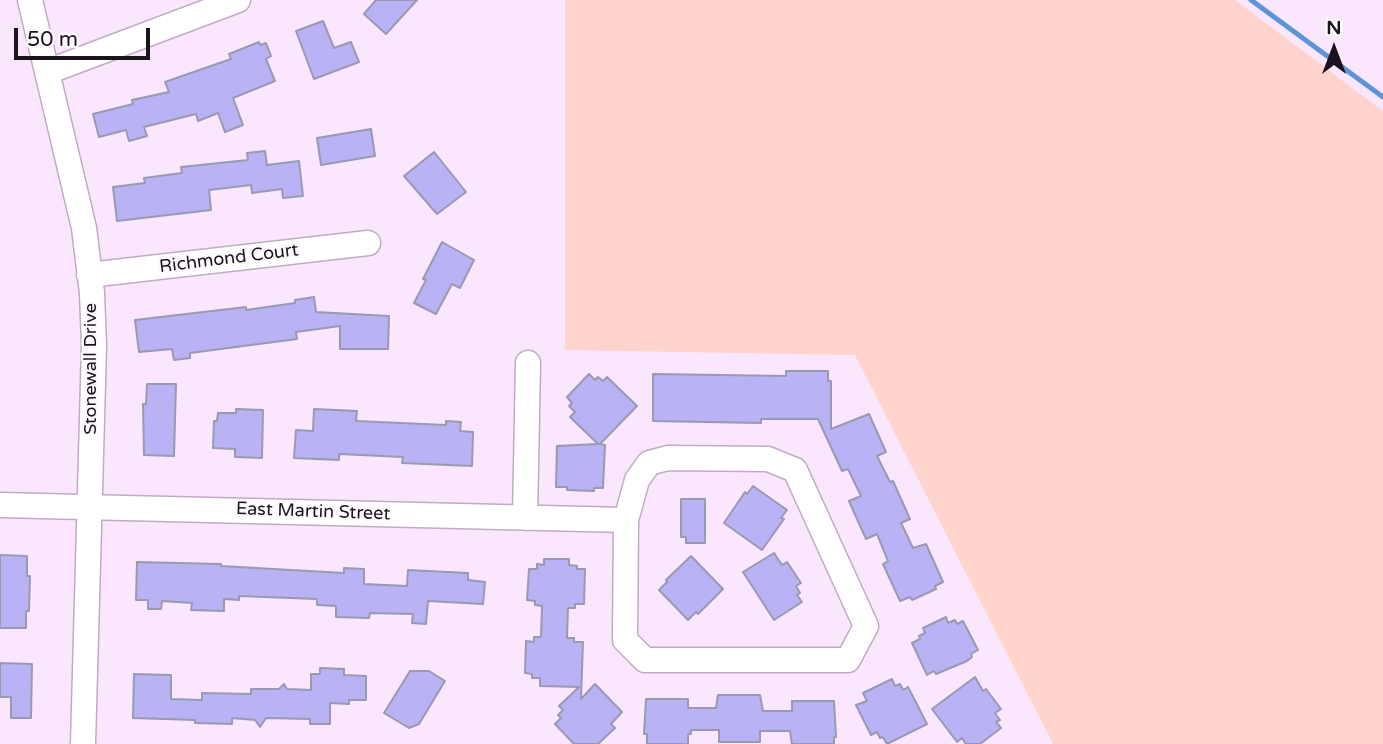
<!DOCTYPE html>
<html>
<head>
<meta charset="utf-8">
<style>
  body { margin:0 }
  #map { position:relative; width:1383px; height:744px; overflow:hidden; background:#fae6fd; font-family:"Varela Round",sans-serif }
  canvas { display:block }
  .north { position:absolute; left:1299px; top:14px; width:70px; height:70px; -webkit-text-stroke:5px #fef9fe; paint-order:stroke; rotate:0deg; font-size:19px; font-weight:700; line-height:28px; text-align:center; color:#1a131b }
  .north::after { content:''; display:block; margin:auto; width:24px; height:32px; background:#1a131b; clip-path:polygon(50% 0,100% 100%,50% 72%,0 100%) }
  .scale { position:absolute; left:14px; top:28px; width:136px; height:32px; box-sizing:border-box; border:4px solid #1a131b; border-top:0; padding-left:9px; font-size:21px; line-height:24px; white-space:nowrap; color:#1a131b; -webkit-text-stroke:5px #fef9fe; paint-order:stroke }
</style>
</head>
<body>
<div id="map">
<canvas width="1383" height="744"></canvas>
<div class="north">N</div>
<div class="scale">50 m</div>
</div>
<script>
const c = document.querySelector('canvas').getContext('2d');
c.lineJoin = 'round';
function fill(path, color) { c.fillStyle = color; c.fill(path, 'evenodd'); }
const shape = rows => new Path2D(rows.map(r => 'M' + r).join(''));
function stroke(path, color, width, dash) { c.strokeStyle = color; c.lineWidth = width; c.lineCap = dash ? 'butt' : 'round'; c.setLineDash(dash || []); c.stroke(path); }
function write(font, color, halo, rows, align = 'center') {
  c.font = font + ' "Varela Round",sans-serif'; c.lineWidth = 5; c.setLineDash([]); c.textBaseline = 'middle'; c.strokeStyle = halo; c.fillStyle = color; for (const [text, x, y, turn = 0] of rows) {
    c.save(); c.translate(x, y); c.rotate((+turn || 0) * Math.PI / 180); c.textAlign = isNaN(turn) ? turn : align; if (halo) c.strokeText(text, 0, 0); c.fillText(text, 0, 0); c.restore();
  }
}
fill(shape([
  [565,0,1235,0,1383,111,1383,744,1053,744,855,355,565,350]
]), '#ffd4cc');
stroke(shape([
  [1251,0,1383,97]
]), '#5d94d7', 5);
const building = shape([
  [376,0,417,0,386,34,364,14,376,0],
  [323,21,334,48,351,42,359,62,314,79,296,31,323,21],
  [259,42,260,45,266,43,271,56,266,59,275,81,233,98,243,125,225,132,218,113,198,121,196,114,144,127,147,136,129,141,126,130,99,137,93,114,133,104,132,100,169,92,165,82,231,59,229,54,259,42],
  [371,129,375,156,321,165,317,138,371,129],
  [265,151,267,165,299,161,303,196,283,198,282,189,252,193,251,185,209,190,211,210,117,221,113,187,145,183,144,178,182,173,181,167,248,160,247,153,265,151],
  [434,152,466,192,437,214,404,176,434,152],
  [442,242,474,260,460,288,452,284,436,314,414,303,426,280,423,279,442,242],
  [314,297,316,312,389,316,388,349,340,349,340,326,296,332,297,339,190,353,190,358,174,360,172,349,139,352,135,320,246,307,246,310,295,303,295,300,314,297],
  [786,371,828,371,828,381,831,381,831,429,869,414,886,452,877,456,890,482,893,481,910,519,901,523,913,548,926,544,943,582,935,586,936,589,912,600,910,597,900,601,883,564,888,561,877,534,866,539,849,501,861,496,848,469,842,471,818,419,761,419,761,423,653,421,653,374,786,376,786,371],
  [589,374,595,380,598,377,603,381,607,377,637,406,600,444,605,445,603,488,594,488,594,491,567,490,567,487,556,487,557,446,598,444,570,417,575,412,569,406,572,403,567,397,589,374],
  [147,384,176,384,174,456,144,455,143,404,146,404,147,384],
  [236,409,263,410,262,458,235,457,235,449,213,448,214,421,217,421,218,413,236,413,236,409],
  [314,409,357,411,356,421,446,425,446,421,461,422,460,431,473,432,472,466,402,463,403,457,339,454,339,460,294,458,296,430,313,431,314,409],
  [753,486,787,510,781,518,784,519,762,550,724,523,745,492,747,494,753,486],
  [681,499,705,499,705,543,686,543,686,537,681,537,681,499],
  [774,553,782,565,787,562,801,583,796,586,800,593,797,595,802,602,774,620,743,572,774,553],
  [0,555,27,556,27,576,30,576,29,611,26,611,26,628,0,628,0,555],
  [691,556,723,589,698,614,696,612,688,620,659,590,667,582,666,580,691,556],
  [544,559,569,559,569,565,577,566,577,569,585,569,584,604,575,604,575,608,568,608,567,638,574,638,574,642,583,642,581,699,595,684,622,712,611,724,615,728,598,744,574,744,555,724,561,718,558,715,563,710,559,706,579,687,540,686,540,678,532,678,532,674,525,673,526,641,534,642,534,637,541,637,542,606,535,605,535,601,527,600,529,569,537,569,537,564,544,565,544,559],
  [137,562,221,564,221,566,344,573,344,568,364,569,364,584,407,586,408,570,468,573,468,580,485,582,483,604,428,601,426,624,412,623,413,614,370,613,369,618,336,617,336,606,317,605,317,599,239,596,239,600,224,599,224,611,191,610,192,603,162,601,161,609,148,609,148,600,136,600,137,562],
  [946,617,948,623,955,620,957,624,963,621,978,650,971,654,972,657,967,661,936,674,934,671,927,675,912,643,920,639,919,636,925,633,923,628,946,617],
  [0,663,32,664,31,718,11,718,11,697,0,697,0,663],
  [320,668,344,669,344,675,366,676,366,700,349,700,349,704,330,703,330,724,310,724,310,719,266,718,260,727,255,720,232,718,232,724,195,723,195,720,133,718,134,674,171,675,171,699,202,700,202,693,251,694,251,689,279,689,284,684,287,689,311,690,311,674,320,674,320,668],
  [410,671,429,671,445,681,419,724,409,728,384,713,410,671],
  [975,677,983,691,986,689,1001,709,995,713,1000,720,996,722,1001,728,980,744,966,744,962,738,957,742,932,709,975,677],
  [892,679,895,686,900,684,903,690,908,687,927,724,887,744,883,737,880,738,877,732,871,735,856,705,867,701,863,693,892,679],
  [718,695,760,695,763,711,792,711,792,701,834,701,836,737,834,737,834,744,792,744,790,731,760,731,760,742,719,742,719,730,691,730,691,734,688,734,688,744,647,744,647,734,644,734,646,699,688,699,688,708,716,708,718,695]
]);
fill(building, '#b9b3f5');
stroke(building, '#9a99b2', 2);
const minor = shape([
  [30,0,84,228,92,293,94,346,83,744],
  [47,72,238,0],
  [89,275,368,243],
  [668,458,768,459,795,470,866,626,848,660,645,660,625,640,626,520,637,480,649,463,668,458],
  [0,505,626,520],
  [525,518,528,363]
]);
stroke(minor, '#bfacc2', 27);
stroke(minor, '#fff', 24);
write('18px', '#1a131b', '#fef9fe', [
  ["Richmond Court",229,259,-7],
  ["Stonewall Drive",91,369,-90],
  ["East Martin Street",313,512,2]
]);
</script>
</body>
</html>
